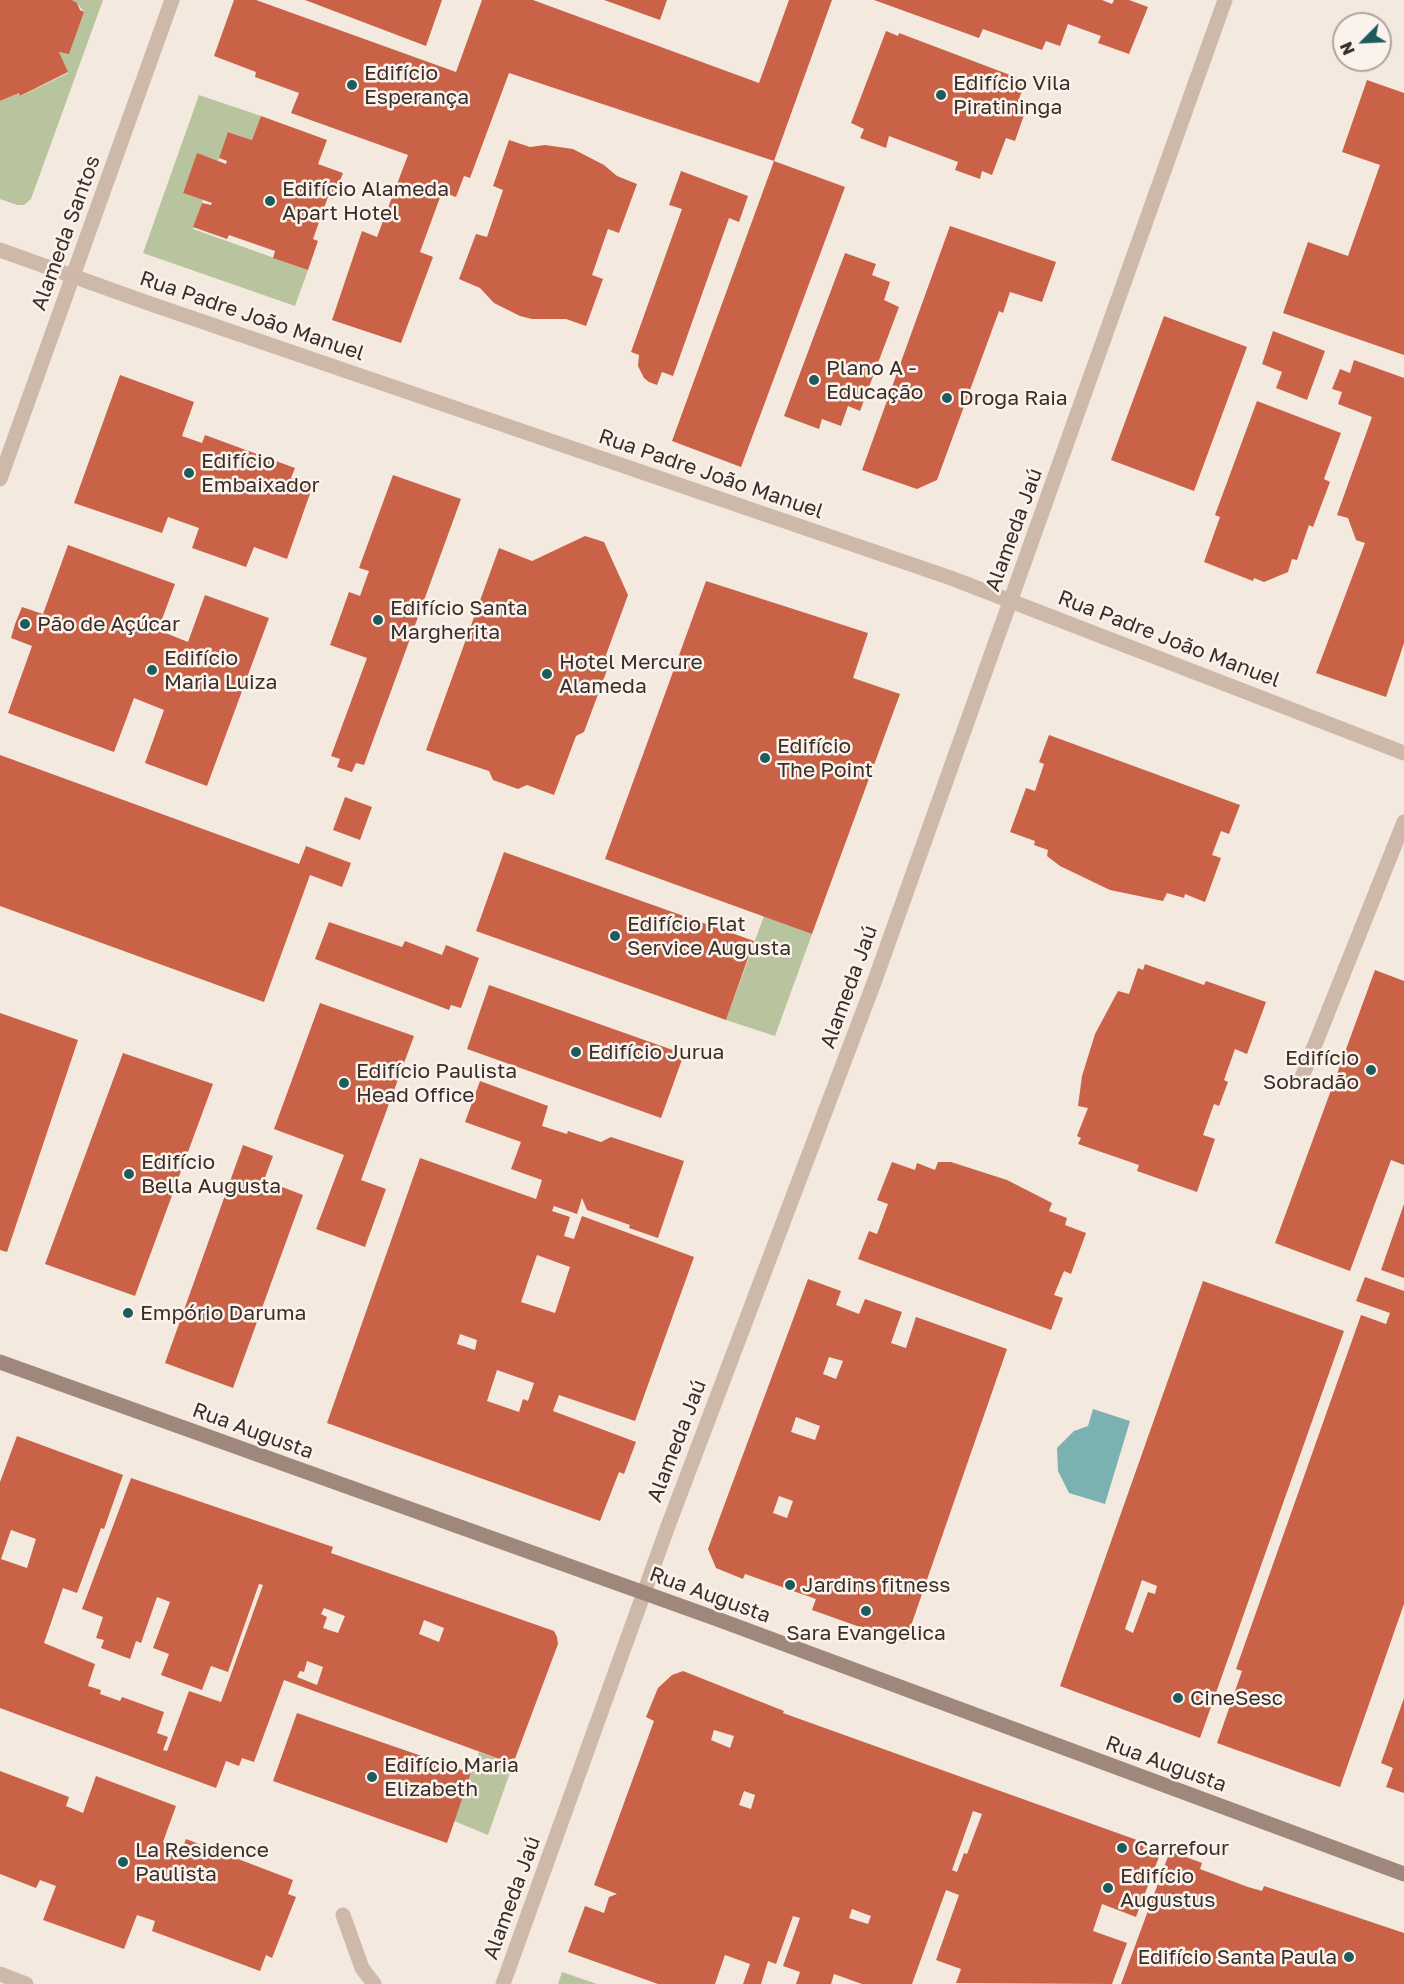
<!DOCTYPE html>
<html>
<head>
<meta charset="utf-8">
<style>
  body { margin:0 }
  #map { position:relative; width:1404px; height:1984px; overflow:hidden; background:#f4e9df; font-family:"Golos Text",sans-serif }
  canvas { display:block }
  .north { position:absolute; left:1332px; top:12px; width:60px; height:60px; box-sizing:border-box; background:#fbf3eb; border:2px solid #aea49e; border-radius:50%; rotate:246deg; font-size:16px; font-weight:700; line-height:24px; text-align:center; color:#3a2e2a }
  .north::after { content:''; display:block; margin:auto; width:21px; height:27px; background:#1d5b5d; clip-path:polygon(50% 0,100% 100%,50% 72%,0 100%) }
</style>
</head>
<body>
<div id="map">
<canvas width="1404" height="1984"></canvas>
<div class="north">N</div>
</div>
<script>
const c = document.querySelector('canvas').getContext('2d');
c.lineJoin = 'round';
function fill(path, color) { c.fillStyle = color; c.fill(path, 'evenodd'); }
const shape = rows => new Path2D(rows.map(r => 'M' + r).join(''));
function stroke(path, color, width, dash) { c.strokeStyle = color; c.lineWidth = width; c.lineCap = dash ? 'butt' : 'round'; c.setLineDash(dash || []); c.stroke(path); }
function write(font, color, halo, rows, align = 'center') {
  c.font = font + ' "Golos Text",sans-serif'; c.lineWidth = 5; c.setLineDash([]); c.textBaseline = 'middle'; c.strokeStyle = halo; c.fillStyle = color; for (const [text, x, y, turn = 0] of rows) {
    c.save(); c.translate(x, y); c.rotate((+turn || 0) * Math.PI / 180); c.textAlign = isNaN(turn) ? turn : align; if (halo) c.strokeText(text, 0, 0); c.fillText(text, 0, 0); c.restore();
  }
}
fill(shape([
  [72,0,103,0,31,199,24,205,17,205,0,199,0,101,19,93,21,96,68,73,59,52,69,53,84,12,77,3],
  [199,95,261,116,252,140,229,132,218,161,197,154,183,193,203,200,193,229,308,270,295,306,143,253],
  [764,916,812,934,775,1036,726,1020],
  [479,1752,513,1764,488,1835,454,1821],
  [562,1972,597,1984,558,1984]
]), '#b8c49e');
fill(shape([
  [1093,1409,1130,1421,1105,1504,1069,1493,1058,1471,1057,1448,1074,1431,1088,1426]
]), '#7cb1b2');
fill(shape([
  [0,0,72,0,77,3,80,10,84,12,69,54,59,52,68,72,20,96,19,93,0,101],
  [234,0,256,0,456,72,482,0,533,0,759,83,789,0,832,0,774,161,509,73,470,178,464,176,456,197,442,192,420,252,433,257,401,343,332,320,362,231,377,237,408,155,291,113,299,93,255,77,256,72,214,56],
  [305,0,442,0,426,46],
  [604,0,667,0,660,20],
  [874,0,1102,0,1112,4,1114,0,1129,0,1148,7,1129,54,1098,43,1101,36,1068,24,1060,46,1046,41,1042,50,983,29,979,38],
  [886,31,898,36,899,33,1026,81,1015,109,1025,112,1015,141,1006,138,992,175,982,171,980,179,955,170,958,162,889,136,886,148,860,138,864,129,851,123],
  [1367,80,1404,93,1404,355,1283,313,1308,242,1348,256,1380,165,1342,152],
  [261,116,327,140,318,164,343,173,333,199,328,197,313,239,318,241,308,270,273,258,275,251,229,235,227,239,193,227,202,203,211,205,212,203,183,193,197,153,226,164,227,161,219,158,228,132,252,140],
  [509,140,530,147,545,145,573,149,604,165,617,176,637,184,619,233,608,229,592,275,603,279,586,326,566,319,532,319,520,316,494,303,480,288,459,279,476,234,487,237,503,190,493,186],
  [774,161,845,187,741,467,672,441],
  [681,171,748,196,739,222,729,218,673,376,662,372,657,385,649,382,644,378,638,366,639,355,631,352,682,209,669,205],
  [950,226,1056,262,1042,302,1010,292,1003,313,999,311,937,480,917,489,862,470],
  [845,253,876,264,872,275,890,282,884,300,899,307,860,411,848,406,841,426,822,419,819,429,784,416],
  [1164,316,1247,347,1194,491,1111,460],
  [1273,331,1325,351,1307,400,1276,388,1282,372,1262,364],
  [1354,360,1404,378,1404,643,1386,697,1316,673,1365,543,1356,540,1348,518,1337,515,1372,417,1338,404,1342,392,1332,389,1340,369,1350,373],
  [120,375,194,402,182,436,202,443,205,435,295,468,291,478,313,485,287,559,254,547,246,567,192,548,199,528,168,517,162,533,74,503],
  [1257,401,1341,433,1324,479,1330,482,1313,527,1309,525,1297,560,1292,559,1288,572,1264,582,1254,578,1253,581,1204,562,1220,517,1215,515],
  [393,475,461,499,364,765,356,763,352,772,337,767,340,759,331,756,367,658,330,645,349,592,360,596,369,571,359,568],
  [585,536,604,542,628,595,606,655,610,662,584,732,576,736,554,795,527,785,518,789,493,780,489,771,426,750,499,548,532,561],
  [68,545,175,584,158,630,188,642,205,595,269,618,207,786,145,763,164,710,134,698,114,752,8,713,32,646,11,638,15,624,22,607,43,614],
  [706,581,868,633,853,678,900,694,812,934,605,859],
  [1049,735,1240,805,1229,834,1221,831,1212,855,1221,858,1205,902,1185,894,1184,898,1167,893,1163,901,1110,890,1060,866,1047,856,1048,850,1034,845,1035,841,1010,832,1026,788,1035,791,1044,764,1039,762],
  [0,755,299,864,306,846,351,863,342,887,310,875,264,1002,0,906],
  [345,797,372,807,360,840,333,830],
  [504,852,754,941,726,1020,476,931],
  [329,922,402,947,405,941,442,955,446,945,479,958,461,1008,451,1005,449,1010,315,959],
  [1145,964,1204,985,1206,981,1266,1002,1247,1054,1235,1049,1224,1080,1228,1082,1219,1106,1214,1104,1203,1135,1215,1139,1197,1192,1137,1171,1139,1165,1078,1144,1081,1138,1077,1136,1088,1108,1078,1106,1082,1076,1095,1034,1118,991,1129,994,1138,968,1143,970],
  [1375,970,1404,981,1404,1165,1391,1160,1350,1271,1275,1243],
  [489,985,684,1054,661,1118,467,1049],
  [320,1003,414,1036,361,1180,386,1189,365,1247,316,1229,344,1155,274,1129],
  [0,1013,78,1040,7,1252,0,1250],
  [123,1053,213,1084,135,1296,45,1264],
  [480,1081,548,1106,542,1126,567,1134,568,1131,601,1142,611,1137,684,1161,658,1238,629,1228,630,1225,587,1210,582,1198,577,1214,554,1206,552,1211,570,1217,564,1236,574,1239,582,1216,694,1257,635,1421,559,1395,553,1411,636,1442,624,1474,619,1472,600,1521,327,1423,420,1158,536,1199,542,1180,511,1169,521,1142,465,1122],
  [537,1255,570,1267,555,1313,521,1302],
  [460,1334,477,1340,475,1350,457,1344],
  [497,1370,534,1383,528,1401,523,1399,519,1412,487,1401],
  [243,1145,273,1156,264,1180,303,1195,233,1388,165,1363],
  [892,1162,915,1170,917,1163,935,1170,938,1162,951,1162,1007,1180,1052,1203,1049,1211,1067,1218,1065,1225,1086,1233,1071,1274,1064,1271,1054,1295,1063,1298,1051,1330,858,1259,869,1231,877,1234,888,1204,877,1200],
  [1404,1204,1404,1278,1381,1270],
  [1365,1277,1404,1291,1404,1604,1340,1787,1217,1743,1242,1671,1236,1669,1361,1315,1386,1324,1390,1313,1356,1301],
  [808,1279,841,1291,836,1305,859,1314,865,1299,902,1312,891,1343,906,1348,916,1317,1007,1349,905,1643,812,1610,816,1599,745,1574,743,1579,716,1568,708,1549],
  [829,1357,843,1361,836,1379,823,1374],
  [796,1417,820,1426,815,1440,791,1432],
  [779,1496,793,1501,787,1518,773,1513],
  [1203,1281,1344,1331,1200,1738,1060,1686],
  [1142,1580,1157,1586,1155,1594,1148,1592,1133,1633,1125,1629],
  [17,1436,123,1475,104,1529,101,1528,77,1593,63,1588,44,1643,95,1664,88,1686,101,1690,100,1694,120,1701,122,1697,164,1712,157,1733,168,1737,163,1750,167,1751,189,1691,221,1702,263,1585,259,1584,228,1672,211,1666,202,1690,161,1675,169,1654,153,1648,170,1602,157,1597,141,1643,136,1641,130,1659,101,1648,104,1640,96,1638,103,1617,82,1609,131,1478,333,1547,331,1553,554,1631,557,1637,558,1644,513,1764,284,1680,254,1762,242,1758,239,1766,226,1761,216,1788,0,1708,0,1482],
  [11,1530,36,1539,27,1568,1,1559],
  [324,1608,345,1616,338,1633,323,1628,327,1617,321,1614],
  [424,1620,444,1628,439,1642,419,1634],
  [307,1661,323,1667,317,1685,297,1677,300,1671,304,1672],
  [683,1671,784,1711,783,1713,1162,1849,1136,1917,1102,1904,1093,1931,1127,1943,1112,1984,956,1983,961,1969,936,1960,959,1895,946,1890,912,1984,862,1984,834,1974,831,1984,796,1984,800,1972,783,1966,800,1918,793,1916,776,1964,768,1961,761,1984,743,1984,750,1964,725,1955,715,1984,658,1984,568,1952,585,1906,604,1913,609,1897,617,1894,594,1885,654,1721,646,1717,658,1688,672,1675],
  [714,1730,734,1736,730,1748,711,1740],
  [744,1791,755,1795,751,1809,739,1805],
  [973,1811,982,1814,967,1854,964,1853,957,1872,952,1870],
  [852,1909,871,1916,868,1924,849,1918],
  [1404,1698,1404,1793,1386,1787,1393,1768,1381,1763],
  [297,1713,471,1773,447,1843,273,1781],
  [0,1771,69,1797,66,1806,83,1813,96,1776,176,1806,163,1842,182,1849,186,1839,293,1880,288,1894,296,1897,272,1958,266,1955,260,1971,152,1931,155,1921,137,1915,124,1949,43,1920,56,1886,40,1880,36,1888,0,1874],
  [1170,1851,1202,1863,1200,1869,1248,1887,1262,1891,1264,1886,1404,1933,1404,1984,1121,1984]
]), '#ca6247');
stroke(shape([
  [1302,1077,1404,822],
  [343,1915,362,1968,374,1984],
  [0,1974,26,1984]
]), '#cdb8aa', 15);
stroke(shape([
  [0,250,148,303,951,578,1404,753],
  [503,1984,668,1526,875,980,1225,0]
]), '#cdb8aa', 15);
stroke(shape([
  [0,479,172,0]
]), '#cdb8aa', 15);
stroke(shape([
  [0,1362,717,1619,1404,1874]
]), '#a0877b', 15);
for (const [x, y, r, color] of [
  [352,85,6,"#1d5b5d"],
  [941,95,6,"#1d5b5d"],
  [270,201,6,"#1d5b5d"],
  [814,380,6,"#1d5b5d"],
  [947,398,6,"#1d5b5d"],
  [189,473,6,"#1d5b5d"],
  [378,620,6,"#1d5b5d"],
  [25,624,6,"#1d5b5d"],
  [152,670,6,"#1d5b5d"],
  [547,674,6,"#1d5b5d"],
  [765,758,6,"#1d5b5d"],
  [615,936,6,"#1d5b5d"],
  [576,1052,6,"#1d5b5d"],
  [1371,1070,6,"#1d5b5d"],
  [344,1083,6,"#1d5b5d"],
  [129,1174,6,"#1d5b5d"],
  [128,1313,6,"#1d5b5d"],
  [790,1585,6,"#1d5b5d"],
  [866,1611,6,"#1d5b5d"],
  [1178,1698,6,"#1d5b5d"],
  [372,1777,6,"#1d5b5d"],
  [1122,1848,6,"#1d5b5d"],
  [123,1862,6,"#1d5b5d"],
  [1108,1888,6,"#1d5b5d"],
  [1349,1957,6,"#1d5b5d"]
]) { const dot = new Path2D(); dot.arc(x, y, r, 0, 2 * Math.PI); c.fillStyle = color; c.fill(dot); stroke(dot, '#fbf3eb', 2); }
write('21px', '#3a2e2a', '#fbf3eb', [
  ["Edifício",364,73],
  ["Esperança",364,97],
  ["Edifício Vila",953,83],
  ["Piratininga",953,107],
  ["Edifício Alameda",282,189],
  ["Apart Hotel",282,213],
  ["Plano A -",826,368],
  ["Educação",826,392],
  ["Droga Raia",959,398],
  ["Edifício",201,461],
  ["Embaixador",201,485],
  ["Edifício Santa",390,608],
  ["Margherita",390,632],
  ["Pão de Açúcar",37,624],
  ["Edifício",164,658],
  ["Maria Luiza",164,682],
  ["Hotel Mercure",559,662],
  ["Alameda",559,686],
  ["Edifício",777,746],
  ["The Point",777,770],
  ["Edifício Flat",627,924],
  ["Service Augusta",627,948],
  ["Edifício Jurua",588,1052],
  ["Edifício",1359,1058,"right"],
  ["Sobradão",1359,1082,"right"],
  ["Edifício Paulista",356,1071],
  ["Head Office",356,1095],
  ["Edifício",141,1162],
  ["Bella Augusta",141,1186],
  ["Empório Daruma",140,1313],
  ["Jardins fitness",802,1585],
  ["Sara Evangelica",866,1633,"center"],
  ["CineSesc",1190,1698],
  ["Edifício Maria",384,1765],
  ["Elizabeth",384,1789],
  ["Carrefour",1134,1848],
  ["La Residence",135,1850],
  ["Paulista",135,1874],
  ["Edifício",1120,1876],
  ["Augustus",1120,1900],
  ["Edifício Santa Paula",1337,1957,"right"]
], 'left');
write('21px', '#3a2e2a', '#fbf3eb', [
  ["Alameda Santos",66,233,-70],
  ["Rua Padre João Manuel",252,316,19],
  ["Rua Padre João Manuel",711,474,19],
  ["Alameda Jaú",1014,530,-70],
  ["Rua Padre João Manuel",1169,639,21],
  ["Alameda Jaú",849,987,-70],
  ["Rua Augusta",253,1431,20],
  ["Alameda Jaú",677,1441,-69],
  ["Rua Augusta",710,1595,20],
  ["Rua Augusta",1166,1764,20],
  ["Alameda Jaú",512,1898,-70]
]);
</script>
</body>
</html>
